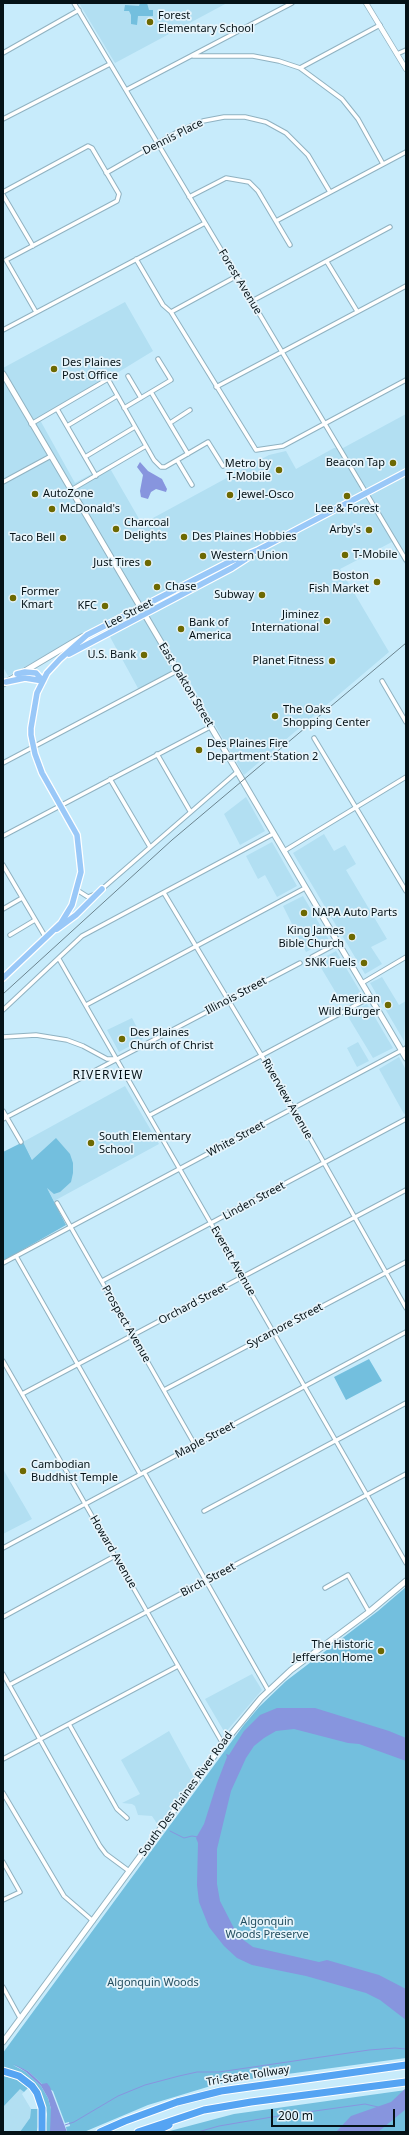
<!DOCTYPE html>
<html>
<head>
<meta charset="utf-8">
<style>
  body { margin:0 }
  #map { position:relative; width:409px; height:2135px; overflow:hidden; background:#c7ebfb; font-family:"Noto Sans",sans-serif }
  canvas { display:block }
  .frame { position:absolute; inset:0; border:4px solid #051217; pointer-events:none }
  .scale { position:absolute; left:271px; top:2109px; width:124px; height:18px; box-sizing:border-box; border:2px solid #051217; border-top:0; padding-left:5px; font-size:12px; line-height:14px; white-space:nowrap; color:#051217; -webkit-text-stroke:3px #e6f4fb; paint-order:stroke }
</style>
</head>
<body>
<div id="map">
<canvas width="409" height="2135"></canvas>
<div class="frame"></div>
<div class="scale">200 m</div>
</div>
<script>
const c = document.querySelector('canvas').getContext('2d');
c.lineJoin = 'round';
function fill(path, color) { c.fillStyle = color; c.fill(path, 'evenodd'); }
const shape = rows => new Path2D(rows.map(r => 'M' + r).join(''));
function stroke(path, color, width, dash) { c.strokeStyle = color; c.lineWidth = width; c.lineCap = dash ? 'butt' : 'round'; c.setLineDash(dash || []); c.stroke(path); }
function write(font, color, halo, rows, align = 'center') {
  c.font = font + ' "Noto Sans",sans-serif'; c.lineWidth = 3.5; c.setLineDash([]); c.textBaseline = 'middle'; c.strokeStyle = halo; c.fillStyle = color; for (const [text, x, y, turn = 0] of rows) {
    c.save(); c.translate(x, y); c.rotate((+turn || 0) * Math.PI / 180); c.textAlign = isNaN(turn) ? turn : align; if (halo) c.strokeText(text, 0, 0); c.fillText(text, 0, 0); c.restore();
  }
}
fill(shape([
  [79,3,227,3,115,63],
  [125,302,153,351,40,420,75,483,108,465,142,524,269,455,286,451,296,469,334,448,343,448,406,414,406,566,392,542,340,569,389,652,244,775,182,668,139,690,103,624,8,676,3,667,3,368],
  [246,797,265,831,240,845,224,814],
  [324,834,334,851,345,845,356,864,346,870,387,939,371,947,382,964,365,974,293,853],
  [272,842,297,886,277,897,265,875,258,879,246,856],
  [303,896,329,940,306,952,283,906],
  [336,951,361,993,342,1003,317,961],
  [382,977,399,1005,406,1001,404,1041,370,983],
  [367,1004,393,1048,373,1058,347,1015],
  [132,1018,143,1039,119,1052,107,1030],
  [358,1042,369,1061,357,1067,347,1048],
  [399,1057,406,1070,406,1113,404,1114,379,1069],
  [125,1086,159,1144,54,1201,23,1142],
  [3,1469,32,1519,3,1534],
  [252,1674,262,1690,225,1733,205,1699],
  [169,1731,194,1777,158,1825,152,1816,138,1815,135,1806,132,1804,122,1803,140,1794,121,1760],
  [3,2081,15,2082,24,2092,22,2094,31,2109,28,2132,3,2132]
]), '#b2dff2');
fill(shape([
  [140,3,147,3,149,10,153,10,153,16,138,16,137,25,131,24,131,15,129,11,124,11,125,5,139,6],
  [56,1138,70,1154,73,1163,73,1173,71,1182,60,1192,54,1194,47,1188,66,1225,3,1261,3,1152,23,1142,32,1160],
  [369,1359,382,1381,346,1400,334,1377],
  [406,1587,406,2058,243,2080,214,2085,148,2105,84,2132,67,2132,66,2127,70,2126,69,2122,65,2123,53,2091,42,2084,28,2071,13,2065,26,2072,41,2086,48,2098,51,2109,51,2131,45,2132,47,2114,42,2097,34,2082,25,2075,14,2070,3,2069,3,2053,5,2050,243,1726,259,1707,286,1681,378,1611],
  [3,2076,16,2079,28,2088,24,2092,20,2089,3,2107],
  [406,2090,406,2132,166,2132,234,2114],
  [31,2109,39,2109,39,2122,37,2132,20,2132,30,2118]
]), '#73bfde');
fill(shape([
  [140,462,148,471,162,479,167,489,166,492,156,489,151,492,148,499,141,497,140,491,143,475,137,467],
  [277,1708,315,1708,389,1731,406,1738,406,1761,359,1744,348,1743,294,1729,276,1731,264,1738,254,1746,246,1758,231,1791,217,1849,217,1884,220,1901,238,1936,253,1947,319,1962,327,1960,379,1975,406,1989,406,2020,380,2000,366,1993,306,1976,252,1965,237,1958,224,1946,209,1927,199,1902,197,1885,198,1843,196,1838,204,1824,217,1783,227,1757,226,1754,229,1755,244,1731,260,1715],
  [13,2064,28,2071,42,2084,47,2083,50,2087,67,2132,50,2132,51,2109,48,2098,41,2086,26,2072],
  [406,2088,406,2109,378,2132,336,2132,351,2116,391,2102]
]), '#8795de');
stroke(shape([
  [170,1831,184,1838,192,1836,198,1837],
  [65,2125,74,2122,118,2096,145,2085,179,2076,197,2072,219,2072,369,2050,395,2048,406,2049],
  [198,2132,219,2126,272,2117,365,2104,378,2107]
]), '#8795de', 1);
const minor = shape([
  [74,3,406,560],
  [3,53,79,10],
  [397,54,406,50],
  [193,56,253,56,279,61,300,68,342,99,358,119,383,164],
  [300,68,380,25],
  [126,90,292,3],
  [3,119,110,64],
  [106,173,181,130,203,121,224,117,245,117,266,122,286,133,308,155,330,192],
  [3,192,88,146,92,148,119,194,117,201,6,260,36,312],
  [3,195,33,246],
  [189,197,226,178,249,182,258,191,290,245],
  [276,221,406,152],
  [136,259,163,305,171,312,256,450,283,446,406,380],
  [327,262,357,311],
  [252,301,390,227],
  [171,312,237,276],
  [3,330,205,223],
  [128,376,141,398],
  [216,387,406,286],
  [151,392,188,454],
  [124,408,171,380,158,359],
  [57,409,96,476],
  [170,423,190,410],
  [31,424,108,379,154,460,161,467,165,467,208,442,223,466],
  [67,426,117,396],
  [85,457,135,427],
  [177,460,192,485],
  [3,482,51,456],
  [71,490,146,446],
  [382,681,406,722],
  [314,738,406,891],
  [157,754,190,811],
  [3,763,177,671],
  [110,779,150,847],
  [3,836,210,727],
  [284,851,406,777],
  [3,865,46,938],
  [102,889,237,772],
  [77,890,88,897,93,895],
  [164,893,293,1108,406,1308],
  [3,909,22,898],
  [10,935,35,920],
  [312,957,338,943],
  [59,959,406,1563],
  [362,983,406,957],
  [86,1005,305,888],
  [3,1010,82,936,273,834],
  [3,1037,36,1035,67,1040,83,1046,107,1059,116,1059],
  [3,1111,21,1142],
  [150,1115,371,997],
  [3,1119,300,963],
  [57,1203,195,1445],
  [16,1256,140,1474],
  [3,1263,406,1048],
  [102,1281,406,1119],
  [3,1361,223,1744],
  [164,1390,406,1262],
  [22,1394,406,1190],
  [144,1472,268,1690],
  [204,1511,406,1403],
  [3,1548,406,1332],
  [325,1588,348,1575,369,1612],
  [3,1617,115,1556],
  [3,1674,100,1846,106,1854,129,1871],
  [9,1685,406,1474],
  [69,1724,117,1809,127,1818],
  [3,1759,178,1666],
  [3,1793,64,1896,93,1921],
  [3,1862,20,1892,3,1900],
  [3,1987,20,2018]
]);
const tertiary = shape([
  [366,3,406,69]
]);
const secondary = shape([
  [3,374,406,1058],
  [3,684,82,637],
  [3,2042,223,1744,261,1698,291,1670,369,1612,406,1581]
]);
const primary = shape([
  [69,654,232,568,249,557],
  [17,674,25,672,36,673,43,681],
  [6,682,25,678,43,681],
  [57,929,76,915,102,889],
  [3,978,61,923,72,905,81,872,77,835,42,773,35,754,31,735,31,728,37,693,47,673,60,659,87,635,229,562,258,550,406,472]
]);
const motorway = shape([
  [3,2071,19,2076,32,2086,37,2093,42,2108,42,2132],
  [100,2132,125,2121,177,2102,221,2091,406,2065],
  [138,2132,204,2110,251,2102,406,2082],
  [154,2132,169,2125]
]);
stroke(minor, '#90b2c1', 5.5);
stroke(tertiary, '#90b2c1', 6);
stroke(secondary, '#90b2c1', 7);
stroke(primary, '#fff', 8);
stroke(motorway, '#fff', 9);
stroke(minor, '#fff', 3.5);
stroke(tertiary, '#fff', 4.5);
stroke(secondary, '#fff', 5);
stroke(primary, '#99c8f8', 5.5);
stroke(motorway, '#55a4f3', 7);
stroke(shape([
  [3,994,172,840,406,643]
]), '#6b848f', 1);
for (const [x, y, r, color] of [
  [150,22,4,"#6d6902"],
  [54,369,4,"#6d6902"],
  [393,463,4,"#6d6902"],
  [279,470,4,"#6d6902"],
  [35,494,4,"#6d6902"],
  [230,495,4,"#6d6902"],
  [347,496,4,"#6d6902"],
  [52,509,4,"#6d6902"],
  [116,529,4,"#6d6902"],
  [369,530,4,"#6d6902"],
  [184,537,4,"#6d6902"],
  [63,538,4,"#6d6902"],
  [345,555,4,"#6d6902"],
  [203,556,4,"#6d6902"],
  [148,563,4,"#6d6902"],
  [377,582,4,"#6d6902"],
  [157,587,4,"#6d6902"],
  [262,595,4,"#6d6902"],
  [13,598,4,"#6d6902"],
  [105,606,4,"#6d6902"],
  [327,621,4,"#6d6902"],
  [181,629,4,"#6d6902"],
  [144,655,4,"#6d6902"],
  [332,661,4,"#6d6902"],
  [275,716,4,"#6d6902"],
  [199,750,4,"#6d6902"],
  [304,913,4,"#6d6902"],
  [352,937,4,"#6d6902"],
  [364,963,4,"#6d6902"],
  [388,1005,4,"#6d6902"],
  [122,1039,4,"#6d6902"],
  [91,1143,4,"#6d6902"],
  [23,1471,4,"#6d6902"],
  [381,1651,4,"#6d6902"]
]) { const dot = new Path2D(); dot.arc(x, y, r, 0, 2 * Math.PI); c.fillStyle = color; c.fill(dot); stroke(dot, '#e6f4fb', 1.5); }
write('11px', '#051217', '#e6f4fb', [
  ["Forest",158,16],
  ["Elementary School",158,29],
  ["Des Plaines",62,363],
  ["Post Office",62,376],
  ["Beacon Tap",385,463,"right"],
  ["Metro by",271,464,"right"],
  ["T-Mobile",271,477,"right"],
  ["AutoZone",43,494],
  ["Jewel-Osco",238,495],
  ["McDonald's",60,509],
  ["Lee & Forest",347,509,"center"],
  ["Charcoal",124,523],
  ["Delights",124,536],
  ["Arby's",361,530,"right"],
  ["Des Plaines Hobbies",192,537],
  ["Taco Bell",55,538,"right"],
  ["T-Mobile",353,555],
  ["Western Union",211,556],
  ["Just Tires",140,563,"right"],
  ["Boston",369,576,"right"],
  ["Fish Market",369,589,"right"],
  ["Chase",165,587],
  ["Former",21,592],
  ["Kmart",21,605],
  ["Subway",254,595,"right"],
  ["KFC",97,606,"right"],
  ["Jiminez",319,615,"right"],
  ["International",319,628,"right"],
  ["Bank of",189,623],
  ["America",189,636],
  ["U.S. Bank",136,655,"right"],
  ["Planet Fitness",324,661,"right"],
  ["The Oaks",283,710],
  ["Shopping Center",283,723],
  ["Des Plaines Fire",207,744],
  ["Department Station 2",207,757],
  ["NAPA Auto Parts",312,913],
  ["King James",344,931,"right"],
  ["Bible Church",344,944,"right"],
  ["SNK Fuels",356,963,"right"],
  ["American",380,999,"right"],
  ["Wild Burger",380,1012,"right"],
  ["Des Plaines",130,1033],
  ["Church of Christ",130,1046],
  ["South Elementary",99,1137],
  ["School",99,1150],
  ["Cambodian",31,1465],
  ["Buddhist Temple",31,1478],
  ["The Historic",373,1645,"right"],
  ["Jefferson Home",373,1658,"right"]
], 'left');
write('11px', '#051217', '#e6f4fb', [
  ["Dennis Place",173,137,-27],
  ["Forest Avenue",240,282,59],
  ["Lee Street",129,614,-27],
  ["East Oakton Street",186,685,59],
  ["Illinois Street",236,996,-28],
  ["Riverview Avenue",287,1099,60],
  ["White Street",236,1139,-28],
  ["Linden Street",254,1201,-28],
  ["Everett Avenue",233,1261,60],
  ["Orchard Street",193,1304,-28],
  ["Prospect Avenue",126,1324,60],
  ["Sycamore Street",285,1326,-28],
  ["Maple Street",205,1440,-28],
  ["Howard Avenue",113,1552,60],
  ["Birch Street",208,1580,-28],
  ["South Des Plaines River Road",186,1794,-54],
  ["Tri-State Tollway",248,2076,-9]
]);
write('11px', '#244f60', '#e6f4fb', [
  ["Algonquin",267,1922],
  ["Woods Preserve",267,1935],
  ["Algonquin Woods",153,1983]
]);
c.letterSpacing = '1px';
write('12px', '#051217', '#e6f4fb', [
  ["RIVERVIEW",108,1076]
]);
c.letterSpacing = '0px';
</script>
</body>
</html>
